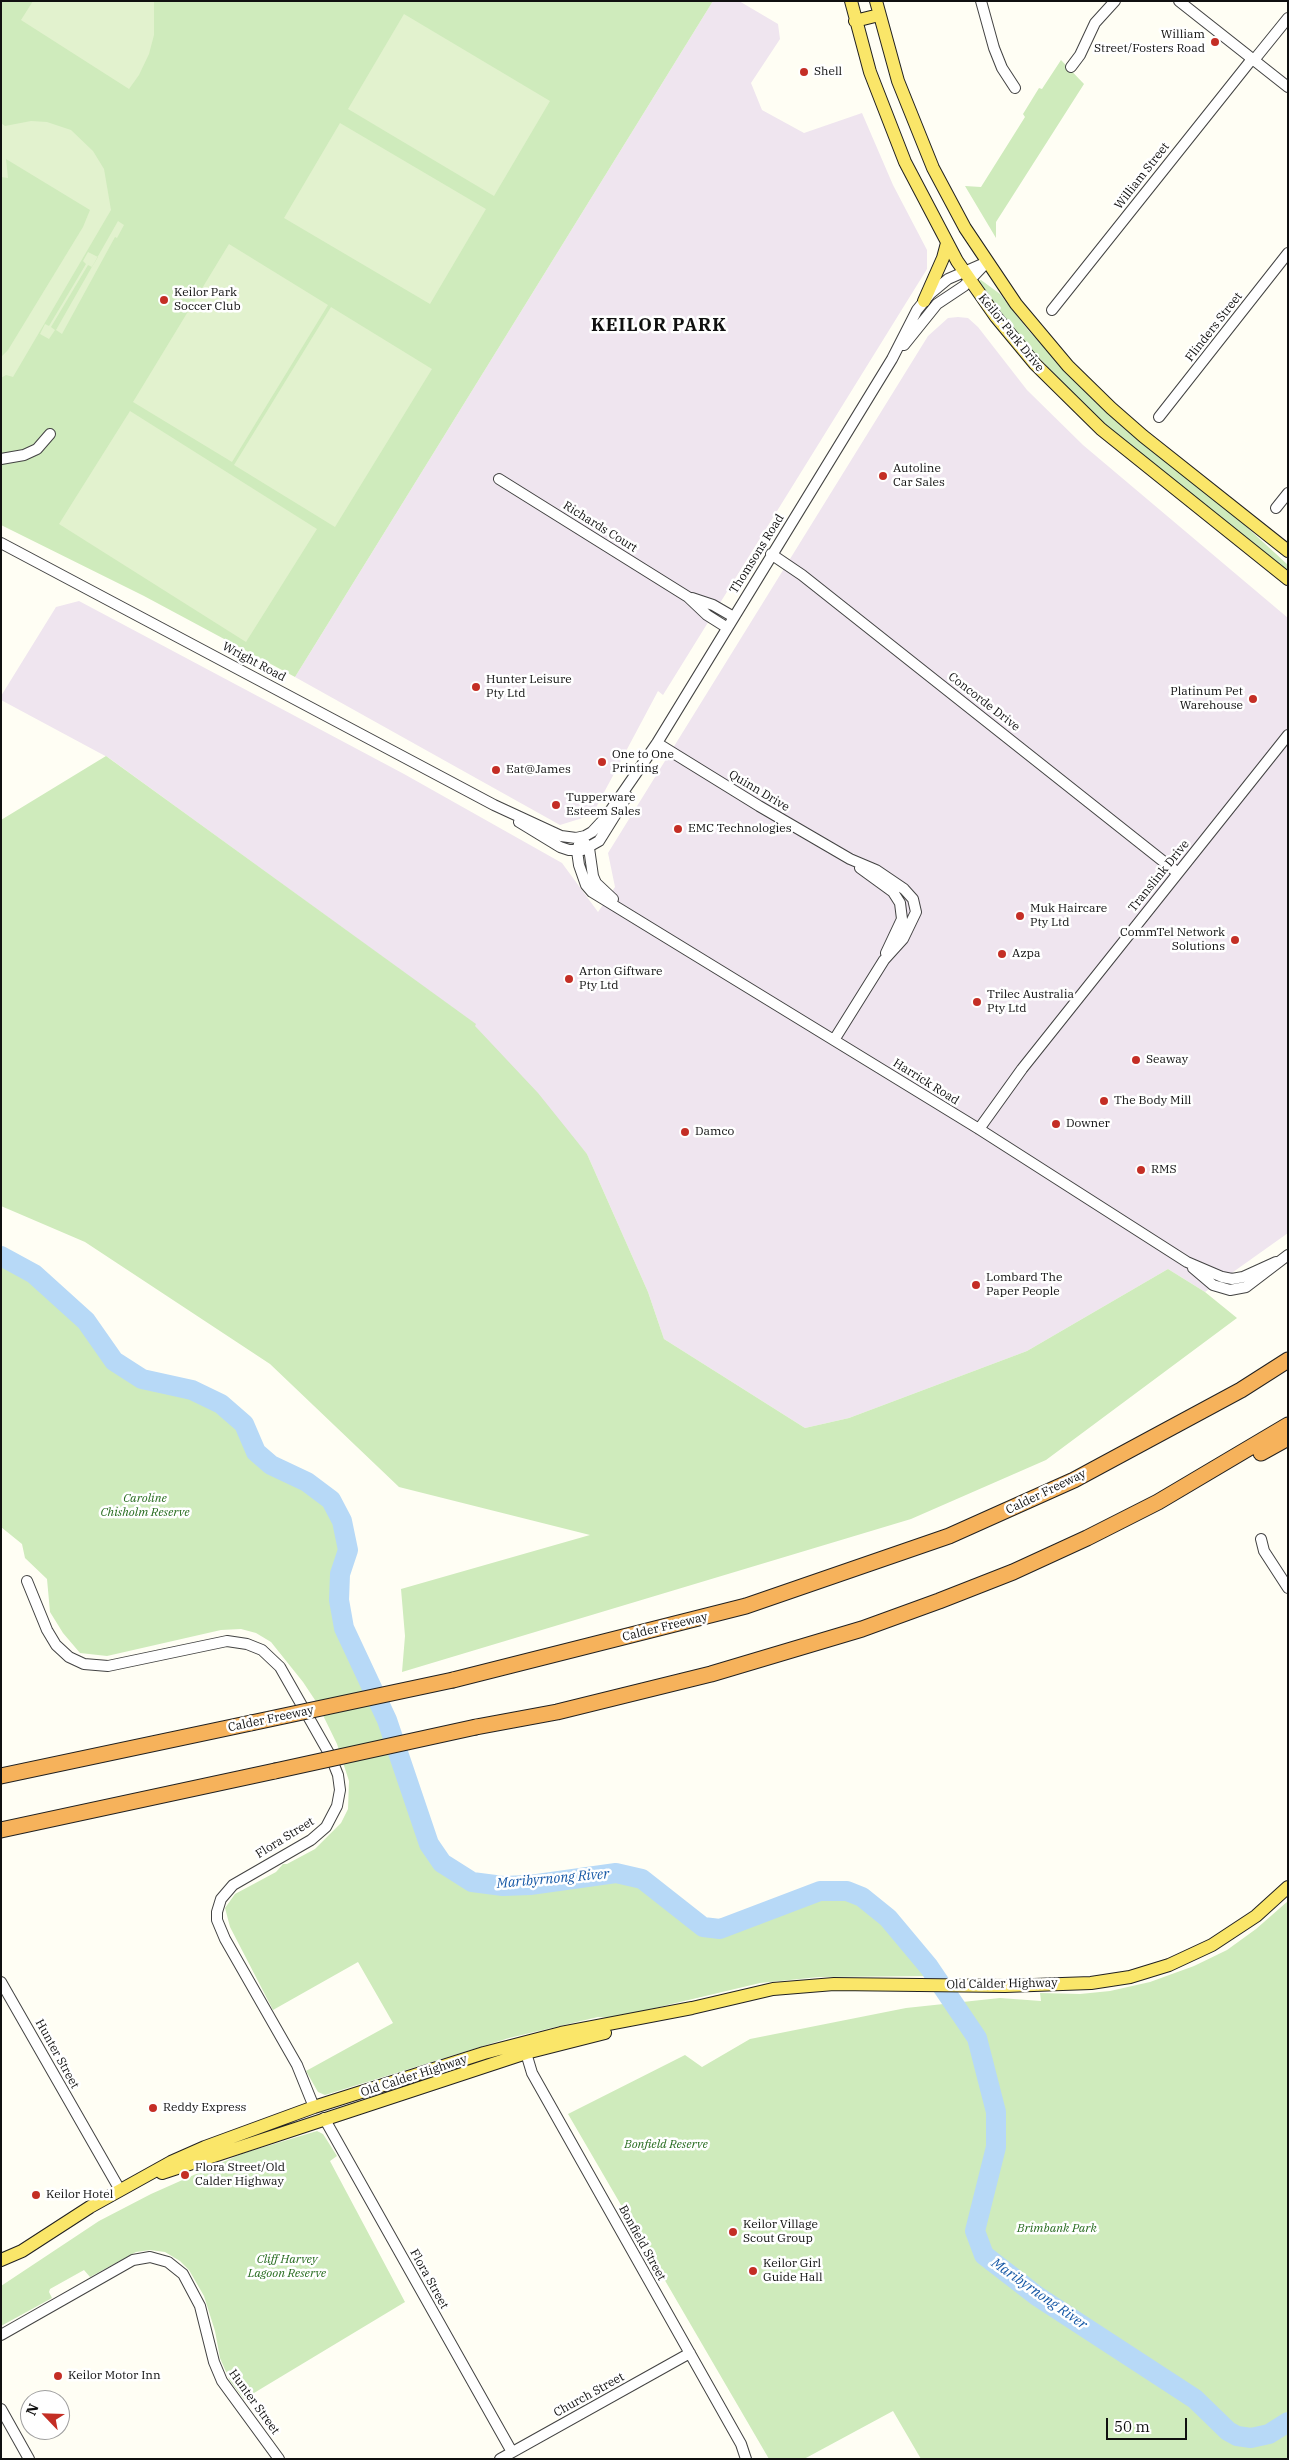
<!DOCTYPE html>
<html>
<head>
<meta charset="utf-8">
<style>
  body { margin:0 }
  #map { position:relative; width:1289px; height:2460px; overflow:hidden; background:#fffef4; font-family:"IBM Plex Serif",serif }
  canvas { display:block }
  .frame { position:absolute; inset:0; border:2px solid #101010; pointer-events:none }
  .north { position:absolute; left:20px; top:2390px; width:50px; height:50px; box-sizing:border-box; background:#fff; border:1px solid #9f9f9f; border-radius:50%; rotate:294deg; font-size:14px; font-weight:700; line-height:20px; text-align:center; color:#101010 }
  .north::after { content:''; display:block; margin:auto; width:18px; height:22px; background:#c42e25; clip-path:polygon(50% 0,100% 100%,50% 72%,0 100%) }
  .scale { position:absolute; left:1106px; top:2418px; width:81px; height:22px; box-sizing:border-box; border:2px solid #101010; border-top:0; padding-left:6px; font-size:15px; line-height:18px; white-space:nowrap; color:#101010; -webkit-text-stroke:4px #fff; paint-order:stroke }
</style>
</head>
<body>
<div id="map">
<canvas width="1289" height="2460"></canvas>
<div class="frame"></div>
<div class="north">N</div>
<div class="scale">50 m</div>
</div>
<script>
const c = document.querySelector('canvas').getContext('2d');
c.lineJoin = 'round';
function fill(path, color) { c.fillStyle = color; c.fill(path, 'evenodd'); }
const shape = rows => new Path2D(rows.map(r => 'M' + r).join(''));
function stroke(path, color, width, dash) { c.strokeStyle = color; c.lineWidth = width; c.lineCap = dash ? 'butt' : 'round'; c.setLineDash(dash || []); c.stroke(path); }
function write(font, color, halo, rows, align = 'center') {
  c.font = font + ' "IBM Plex Serif",serif'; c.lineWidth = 5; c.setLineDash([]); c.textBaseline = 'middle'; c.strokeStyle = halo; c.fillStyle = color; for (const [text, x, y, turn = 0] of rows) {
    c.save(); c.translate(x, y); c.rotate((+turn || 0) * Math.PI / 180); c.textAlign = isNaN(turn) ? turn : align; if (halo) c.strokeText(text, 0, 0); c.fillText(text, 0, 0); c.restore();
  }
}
fill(shape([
  [713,1,739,1,778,24,780,39,751,83,762,110,804,133,862,113,893,185,927,250,927,269,663,695,658,691,592,815,560,825,295,677],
  [958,317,968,318,978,327,1027,390,1083,445,1288,618,1288,1233,1205,1292,1168,1269,1027,1351,849,1418,805,1428,664,1339,648,1292,587,1154,474,1026,475,1024,109,758,1,700,1,696,56,607,79,601,404,774,562,863,598,912,615,887,608,853,928,336,948,318]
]), '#efe5ef');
fill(shape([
  [1,1,713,1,295,677,144,596,1,525],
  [1061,60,1084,84,996,222,996,238,965,186,981,187,1025,117,1023,114,1039,88,1042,89],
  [981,280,1000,294,1028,330,1091,398,1127,431,1238,519,1288,565,1288,572,1101,422,1025,343,980,285,979,281],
  [106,756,476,1024,475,1026,538,1093,587,1154,648,1292,664,1339,805,1428,849,1418,1027,1351,1168,1269,1205,1292,1237,1318,1046,1460,911,1519,402,1672,405,1636,401,1589,590,1535,399,1487,270,1364,85,1242,1,1206,1,820],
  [1,1256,34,1274,86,1321,114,1361,142,1379,192,1390,221,1404,244,1424,256,1452,271,1465,307,1482,331,1500,342,1521,348,1550,340,1574,339,1600,344,1628,387,1720,429,1844,443,1863,472,1882,503,1886,530,1885,616,1873,642,1879,703,1927,720,1929,820,1891,847,1891,862,1897,888,1918,936,1976,819,1977,760,1983,613,2018,598,2017,509,2038,325,2095,318,2092,306,2071,393,2023,358,1962,273,2010,230,1927,225,1908,235,1894,276,1872,283,1864,287,1864,315,1849,341,1823,348,1809,349,1781,337,1744,317,1703,303,1682,271,1642,256,1633,241,1629,221,1630,107,1656,80,1653,63,1633,50,1612,47,1579,25,1558,22,1544,1,1527],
  [1288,1901,1288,2459,921,2459,893,2411,804,2459,769,2459,568,2114,685,2055,702,2067,750,2039,906,2008,1000,1998,1041,2001,1040,1993,1080,1994,1110,1991,1150,1982,1194,1966,1227,1950,1256,1929],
  [317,2131,323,2134,337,2156,330,2161,331,2163,405,2302,244,2399,230,2381,220,2358,215,2331,204,2296,189,2270,180,2261,165,2252,150,2250,136,2252,90,2277,84,2270,50,2289,49,2292,52,2298,1,2326,1,2286,99,2221,151,2194,241,2154]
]), '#cfebbc');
fill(shape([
  [33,1,154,1,154,35,149,54,139,75,129,89,21,20],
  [404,14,550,101,494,196,348,109],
  [31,121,47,122,71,130,93,151,104,169,111,210,13,377,6,375,1,378,1,357,8,350,83,227,90,210,6,159,8,178,1,177,1,123,5,126],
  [340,123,486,209,430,304,284,218],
  [118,221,124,225,117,238,115,237,62,334,56,330],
  [229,244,328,305,232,462,133,402],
  [88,252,98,257,92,267,88,265,51,327,55,330,49,339,40,334,45,324,49,326,86,264,83,261],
  [331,307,432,369,335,527,234,465],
  [130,411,317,529,246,642,59,524]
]), '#e2f2ce');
stroke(shape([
  [1,1256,34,1274,86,1321,114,1361,142,1379,192,1390,221,1404,244,1424,256,1452,271,1465,307,1482,331,1500,342,1521,348,1550,340,1574,339,1600,344,1628,387,1720,429,1844,442,1863,472,1882,503,1886,530,1885,616,1873,642,1879,703,1927,720,1929,820,1891,847,1891,862,1897,888,1918,929,1967,977,2038,996,2112,996,2147,975,2231,984,2255,1037,2296,1195,2399,1228,2431,1237,2436,1251,2438,1269,2434,1288,2422]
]), '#b7d9f7', 20);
const minor = shape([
  [981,1,994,48,1002,68,1015,88],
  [1179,1,1288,87],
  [1254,60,1288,18],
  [1071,67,1080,55,1095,23,1115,1],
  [1052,310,1252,59],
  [904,345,937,304,964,286,985,264],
  [1159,417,1288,253],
  [1,459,24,455,37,449,50,434],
  [499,479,688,597,707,615,726,627],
  [1276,508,1288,493],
  [1,543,494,805,561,836,576,838,585,836,592,832,606,817,657,743,892,359,917,310,930,294,948,279,987,262],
  [771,554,802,575,1178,873],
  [692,598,713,605,732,616],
  [657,743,759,806,850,859,876,870,904,889,913,899,916,912,903,939,884,960,834,1040],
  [519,822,560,847,569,850,583,850,599,841,627,796],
  [581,837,577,851,579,865,586,885,592,892,979,1129,1187,1262,1222,1277,1232,1279,1243,1277,1276,1262],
  [585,843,589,848,593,876,596,883,613,899],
  [860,868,893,892,900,903,902,919,886,953],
  [979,1129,1022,1069,1288,735],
  [1193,1268,1213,1285,1230,1290,1246,1287,1288,1255],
  [1261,1539,1264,1551,1288,1588],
  [27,1581,47,1630,56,1645,69,1657,84,1664,108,1666,227,1641,247,1644,262,1650,280,1667,330,1755,338,1775,340,1790,337,1806,326,1827,311,1840,233,1885,221,1899,217,1912,217,1920,225,1939,297,2065,314,2107],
  [1,1982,120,2190],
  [526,2053,532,2073,741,2444,746,2459],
  [324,2118,512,2452],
  [1,2335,133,2260,150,2257,168,2262,183,2274,200,2306,214,2362,222,2381,279,2459],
  [1,2409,29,2459],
  [500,2459,690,2353]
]);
const major = shape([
  [851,1,870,72,905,162,957,261,996,317,1035,364,1101,429,1288,579],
  [876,1,898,81,933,168,965,228,1016,304,1068,366,1111,408,1143,436,1288,551],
  [855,21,879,15],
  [924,301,943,258,947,243],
  [162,2173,526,2053,605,2033],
  [1,2260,22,2251,90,2207,171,2162,205,2147,314,2107,484,2053,561,2033,692,2008,773,1989,834,1984,1005,1986,1091,1983,1130,1977,1169,1965,1212,1945,1256,1916,1288,1887]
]);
const highway = shape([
  [1261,1453,1288,1438],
  [453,1680,746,1606,949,1536,1074,1480,1241,1390,1288,1360],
  [476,1727,557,1712,711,1674,862,1629,939,1601,1013,1572,1087,1538,1158,1502,1288,1425],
  [1,1776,251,1723],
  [1,1830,275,1771]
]);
stroke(minor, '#434343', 12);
stroke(major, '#212121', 14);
stroke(highway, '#212121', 17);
stroke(minor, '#fff', 10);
stroke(major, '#fae669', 12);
stroke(highway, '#f6b25b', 15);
const highwayBridge = shape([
  [251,1723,453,1680],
  [275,1771,476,1727]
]);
stroke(highwayBridge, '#212121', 17, []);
stroke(highwayBridge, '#f6b25b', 15);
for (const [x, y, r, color] of [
  [1215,42,5,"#c42e25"],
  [804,72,5,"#c42e25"],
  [164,300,5,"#c42e25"],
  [883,476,5,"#c42e25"],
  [476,687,5,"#c42e25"],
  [1253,699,5,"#c42e25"],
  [602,762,5,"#c42e25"],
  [496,770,5,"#c42e25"],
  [556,805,5,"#c42e25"],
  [678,829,5,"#c42e25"],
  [1020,916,5,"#c42e25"],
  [1235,940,5,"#c42e25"],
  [1002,954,5,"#c42e25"],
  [569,979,5,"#c42e25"],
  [977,1002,5,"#c42e25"],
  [1136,1060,5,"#c42e25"],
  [1104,1101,5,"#c42e25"],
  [1056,1124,5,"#c42e25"],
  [685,1132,5,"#c42e25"],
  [1141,1170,5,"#c42e25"],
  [976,1285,5,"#c42e25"],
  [153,2108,5,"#c42e25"],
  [185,2175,5,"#c42e25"],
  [36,2195,5,"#c42e25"],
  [733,2232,5,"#c42e25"],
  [753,2271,5,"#c42e25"],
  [58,2376,5,"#c42e25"]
]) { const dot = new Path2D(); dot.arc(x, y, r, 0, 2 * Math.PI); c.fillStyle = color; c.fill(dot); stroke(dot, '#fff', 2); }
write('12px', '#101010', '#fff', [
  ["William",1205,35,"right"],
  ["Street/Fosters Road",1205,49,"right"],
  ["Shell",814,72],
  ["Keilor Park",174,293],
  ["Soccer Club",174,307],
  ["Autoline",893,469],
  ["Car Sales",893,483],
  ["Hunter Leisure",486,680],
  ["Pty Ltd",486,694],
  ["Platinum Pet",1243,692,"right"],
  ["Warehouse",1243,706,"right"],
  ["One to One",612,755],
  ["Printing",612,769],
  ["Eat@James",506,770],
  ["Tupperware",566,798],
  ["Esteem Sales",566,812],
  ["EMC Technologies",688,829],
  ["Muk Haircare",1030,909],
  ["Pty Ltd",1030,923],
  ["CommTel Network",1225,933,"right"],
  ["Solutions",1225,947,"right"],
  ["Azpa",1012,954],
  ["Arton Giftware",579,972],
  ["Pty Ltd",579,986],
  ["Trilec Australia",987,995],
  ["Pty Ltd",987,1009],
  ["Seaway",1146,1060],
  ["The Body Mill",1114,1101],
  ["Downer",1066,1124],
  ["Damco",695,1132],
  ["RMS",1151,1170],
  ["Lombard The",986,1278],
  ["Paper People",986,1292],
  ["Reddy Express",163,2108],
  ["Flora Street/Old",195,2168],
  ["Calder Highway",195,2182],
  ["Keilor Hotel",46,2195],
  ["Keilor Village",743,2225],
  ["Scout Group",743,2239],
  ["Keilor Girl",763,2264],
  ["Guide Hall",763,2278],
  ["Keilor Motor Inn",68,2376]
], 'left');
write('12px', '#101010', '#fff', [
  ["William Street",1142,176,-52],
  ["Flinders Street",1214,327,-52],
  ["Keilor Park Drive",1011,333,51],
  ["Richards Court",600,527,32],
  ["Thomsons Road",757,554,-58],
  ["Wright Road",254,662,28],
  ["Concorde Drive",984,702,38],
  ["Quinn Drive",759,791,31],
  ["Translink Drive",1159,876,-51],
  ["Harrick Road",926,1082,32],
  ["Calder Freeway",1046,1492,-26],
  ["Calder Freeway",665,1627,-14],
  ["Calder Freeway",271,1719,-12],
  ["Flora Street",285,1838,-32],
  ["Old Calder Highway",1002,1984,-1],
  ["Hunter Street",57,2054,61],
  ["Old Calder Highway",414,2076,-18],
  ["Bonfield Street",642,2243,61],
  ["Flora Street",429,2279,61],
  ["Church Street",589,2395,-29],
  ["Hunter Street",254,2402,54]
]);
write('italic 12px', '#266b1e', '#fff', [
  ["Caroline",145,1499],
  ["Chisholm Reserve",145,1513],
  ["Bonfield Reserve",666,2145],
  ["Brimbank Park",1057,2229],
  ["Cliff Harvey",287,2260],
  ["Lagoon Reserve",287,2274]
]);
write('italic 14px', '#1658a6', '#fff', [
  ["Maribyrnong River",553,1879,-5],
  ["Maribyrnong River",1039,2294,35]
]);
c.letterSpacing = '1px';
write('bold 18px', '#101010', '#fff', [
  ["KEILOR PARK",659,326]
]);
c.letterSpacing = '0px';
</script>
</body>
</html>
